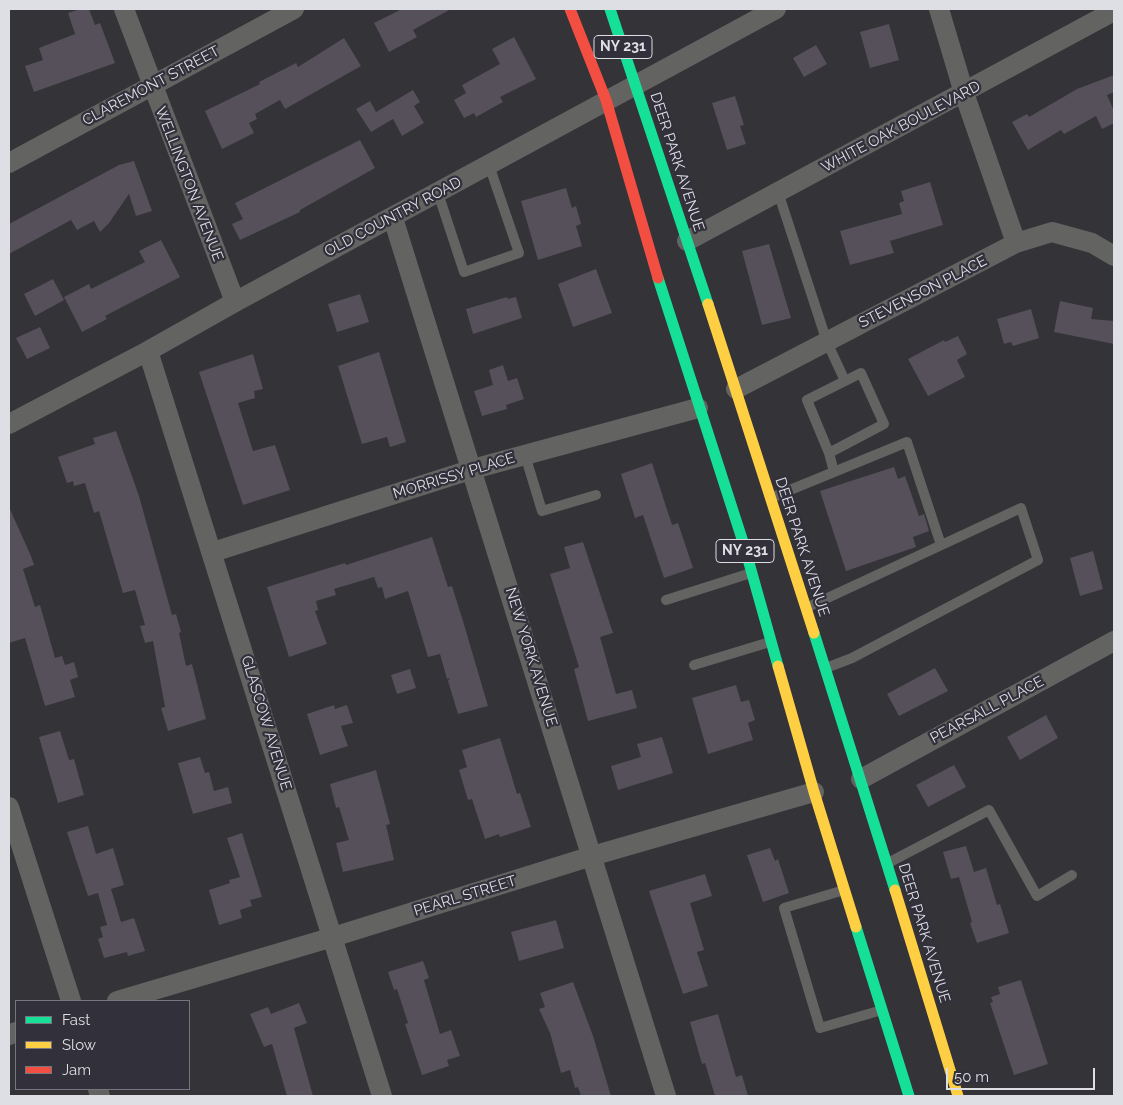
<!DOCTYPE html>
<html>
<head>
<meta charset="utf-8">
<style>
  body { margin:0 }
  #map { position:relative; width:1123px; height:1105px; overflow:hidden; background:#333338; font-family:Raleway,sans-serif }
  canvas { display:block }
  .frame { position:absolute; inset:0; border:10px solid #dedee5; pointer-events:none }
  .legend { position:absolute; left:15px; top:1000px; width:175px; height:90px; box-sizing:border-box; background:#31303b; border:1px solid #76767f; margin:0; padding:6px 9px; list-style:none; font-size:15px; color:#dedee5 }
  .legend li { display:flex; align-items:center; gap:10px; height:25px }
  .legend b { width:25px; border:1px solid #76767f }
  .scale { position:absolute; left:946px; top:1068px; width:149px; height:22px; box-sizing:border-box; border:2px solid #dedee5; border-top:0; padding-left:6px; font-size:15px; line-height:18px; white-space:nowrap; color:#dedee5; -webkit-text-stroke:4px #31303b; paint-order:stroke }
</style>
</head>
<body>
<div id="map">
<canvas width="1123" height="1105"></canvas>
<div class="frame"></div>
<ul class="legend">
<li><b style="height:6px;background:#16e098"></b>Fast</li>
<li><b style="height:6px;background:#ffcf43"></b>Slow</li>
<li><b style="height:6px;background:#f24e42"></b>Jam</li>
</ul>
<div class="scale">50 m</div>
</div>
<script>
const c = document.querySelector('canvas').getContext('2d');
c.lineJoin = 'round';
function fill(path, color) { c.fillStyle = color; c.fill(path, 'evenodd'); }
const shape = rows => new Path2D(rows.map(r => 'M' + r).join(''));
function stroke(path, color, width, dash) { c.strokeStyle = color; c.lineWidth = width; c.lineCap = dash ? 'butt' : 'round'; c.setLineDash(dash || []); c.stroke(path); }
function write(font, color, halo, rows, align = 'center') {
  c.font = font + ' Raleway,sans-serif'; c.lineWidth = 4.5; c.setLineDash([]); c.textBaseline = 'middle'; c.strokeStyle = halo; c.fillStyle = color; for (const [text, x, y, turn = 0] of rows) {
    c.save(); c.translate(x, y); c.rotate((+turn || 0) * Math.PI / 180); c.textAlign = isNaN(turn) ? turn : align; if (halo) c.strokeText(text, 0, 0); c.fillText(text, 0, 0); c.restore();
  }
}
fill(shape([
  [80,9,89,9,95,25,100,23,115,63,34,92,25,66,43,60,39,48,75,34,68,13],
  [402,9,451,9,413,30,417,37,389,52,374,23],
  [889,24,899,60,870,68,860,32],
  [514,37,536,79,500,97,503,102,476,117,474,113,464,118,454,100,466,93,462,85,500,64,492,49],
  [344,38,361,66,285,109,280,100,255,114,257,119,249,123,254,133,222,149,205,111,260,84,259,82,296,63,298,67],
  [816,45,827,64,804,77,793,58],
  [1114,75,1114,92,1107,95,1114,111,1114,123,1102,129,1096,116,1064,134,1061,130,1028,150,1012,122,1027,114,1029,117,1077,89],
  [413,90,420,102,414,106,424,123,402,136,393,119,371,132,356,109,370,101,376,112],
  [735,96,744,125,740,126,746,144,727,150,712,103],
  [360,140,375,168,300,210,300,212,240,240,232,224,243,219,235,203],
  [134,161,152,211,136,216,129,194,109,223,100,232,94,221,77,230,71,220,9,254,9,224,119,165],
  [930,182,943,225,890,241,894,253,850,265,840,231,902,214,899,203,904,201,901,191],
  [566,188,572,208,576,206,581,224,576,226,582,246,538,260,521,201],
  [161,240,180,277,105,316,107,319,82,332,64,297,89,284,91,289,145,262,139,251],
  [769,244,791,318,762,325,742,251],
  [596,269,612,313,573,327,558,284],
  [53,279,64,300,35,316,24,294],
  [360,294,369,322,337,332,328,304],
  [507,297,508,299,516,297,522,318,473,334,466,309],
  [1060,301,1093,308,1091,319,1114,321,1114,344,1054,332],
  [1031,309,1039,338,1013,346,1011,342,1004,344,997,319],
  [40,327,50,348,27,359,16,338],
  [958,336,967,354,957,360,965,377,928,396,908,359,944,340,945,342],
  [379,352,406,442,390,447,387,437,362,444,338,366],
  [253,354,263,389,254,391,255,398,238,403,253,451,275,445,290,490,243,505,199,372],
  [503,365,508,381,517,378,524,399,506,405,507,409,482,416,474,391,493,385,489,370],
  [116,431,139,496,172,615,176,614,181,632,179,633,186,666,192,664,206,719,168,731,161,708,165,707,153,641,145,643,140,626,145,625,135,590,123,593,99,511,94,513,85,483,74,486,73,481,67,483,58,457,95,444,93,438],
  [652,463,672,525,678,523,693,568,664,578,643,515,635,518,621,474],
  [894,467,898,479,905,476,919,516,924,514,929,531,913,537,916,547,846,571,820,491],
  [9,507,31,556,34,565,23,569,35,607,40,605,55,658,62,656,65,665,74,662,78,677,70,680,75,697,45,706,25,638,9,643],
  [432,537,448,587,452,586,463,621,488,706,458,714,448,681,450,678,447,679,440,654,428,657,408,591,385,599,382,587,378,588,374,577,334,589,336,595,316,601,318,610,315,611,327,644,289,657,267,587,345,563,346,565],
  [583,542,613,633,600,637,616,694,632,690,637,708,588,721,574,669,579,667,550,574,570,568,564,547],
  [1093,551,1103,589,1080,596,1070,558],
  [935,668,948,691,899,716,887,694],
  [410,669,416,688,397,694,391,675],
  [736,685,741,702,749,700,755,720,748,723,753,740,708,754,692,698],
  [334,705,335,709,347,705,353,723,341,726,348,746,320,755,307,714],
  [1046,715,1058,738,1020,760,1007,737],
  [60,731,69,760,74,759,84,795,58,803,39,737],
  [662,737,673,773,618,790,611,766,641,757,637,744],
  [500,738,517,794,520,793,531,827,500,837,499,834,485,839,472,799,468,800,459,770,467,767,462,750],
  [200,757,205,773,209,772,214,791,228,787,232,803,193,814,178,763],
  [954,765,966,787,928,807,916,785],
  [376,770,390,824,386,825,394,860,343,872,336,843,349,840,339,807,336,808,330,784],
  [88,826,96,854,113,848,124,885,111,889,121,922,134,918,145,951,128,956,127,952,104,958,98,939,103,937,100,927,107,925,98,893,88,896,67,832],
  [242,833,262,897,250,900,252,906,240,910,242,918,219,925,209,890,230,883,229,880,240,877,227,838],
  [966,846,974,872,986,868,997,905,1000,904,1009,933,977,943,970,923,972,922,959,877,951,879,943,852],
  [770,848,775,861,778,859,789,893,763,902,747,855],
  [705,874,712,896,690,903,704,950,697,952,708,986,683,994,649,891],
  [556,920,564,948,519,961,511,932],
  [423,961,429,978,424,980,440,1034,451,1030,460,1056,447,1060,449,1066,422,1075,405,1024,408,1023,397,989,394,990,388,972],
  [1021,980,1048,1064,1014,1075,990,1003,993,1002,991,997,1000,994,998,987],
  [573,982,593,1036,611,1096,581,1096,578,1087,575,1088,570,1070,561,1073,550,1033,539,1009,545,1007,540,993],
  [299,1003,307,1023,294,1028,313,1096,287,1096,272,1044,264,1047,250,1014,268,1007,271,1014],
  [718,1014,736,1077,742,1075,748,1096,715,1096,705,1063,702,1064,690,1022]
]), '#555059');
stroke(shape([
  [778,192,827,342,845,381],
  [438,193,464,272,519,253,489,165],
  [829,453,807,400,861,373,884,424,829,453,834,472],
  [525,455,542,511,596,495],
  [773,497,907,442,941,545],
  [666,600,751,573],
  [806,608,1021,508,1038,560,852,658,826,668],
  [694,665,770,642],
  [888,863,989,810,1037,896,1072,875],
  [844,890,784,908,820,1028,882,1010]
]), '#636362', 10);
stroke(shape([
  [124,9,235,302],
  [939,9,964,93,1016,243],
  [9,163,294,9],
  [393,218,666,1096],
  [687,241,1114,11],
  [148,351,382,1096],
  [736,389,1016,243,1052,232,1092,243,1114,256],
  [9,424,148,351,235,302,776,9],
  [213,552,473,469,698,408],
  [861,779,1114,641],
  [9,807,71,1001],
  [117,1001,333,937,592,856,814,792],
  [9,1035,16,1032],
  [98,1089,100,1096]
]), '#636362', 20);
stroke(shape([
  [610,9,708,304],
  [658,278,744,545,778,666],
  [814,633,895,890],
  [856,927,909,1096]
]), '#16e098', 11);
stroke(shape([
  [708,304,814,633],
  [778,666,814,792,856,927],
  [895,890,958,1096]
]), '#ffcf43', 11);
stroke(shape([
  [570,9,606,100,658,278]
]), '#f24e42', 11);
for (const [x, y, w] of [
  [623,47,58],
  [745,551,58]
]) { const box = new Path2D(); box.roundRect(x - w / 2, y - 11.5, w, 23, 4); c.fillStyle = '#31303b'; c.fill(box); stroke(box, '#dedee5', 1); }
write('bold 14px', '#dedee5', null, [
  ["NY 231",623,47],
  ["NY 231",745,551]
]);
write('15px', '#dedee5', '#31303b', [
  ["CLAREMONT STREET",151,86,-28],
  ["WHITE OAK BOULEVARD",901,127,-28],
  ["DEER PARK AVENUE",677,162,72],
  ["WELLINGTON AVENUE",189,184,69],
  ["OLD COUNTRY ROAD",393,217,-28],
  ["STEVENSON PLACE",923,292,-27],
  ["MORRISSY PLACE",454,476,-17],
  ["DEER PARK AVENUE",802,547,72],
  ["NEW YORK AVENUE",531,657,73],
  ["PEARSALL PLACE",987,710,-28],
  ["GLASCOW AVENUE",266,723,73],
  ["PEARL STREET",465,896,-17],
  ["DEER PARK AVENUE",924,933,73]
]);
</script>
</body>
</html>
